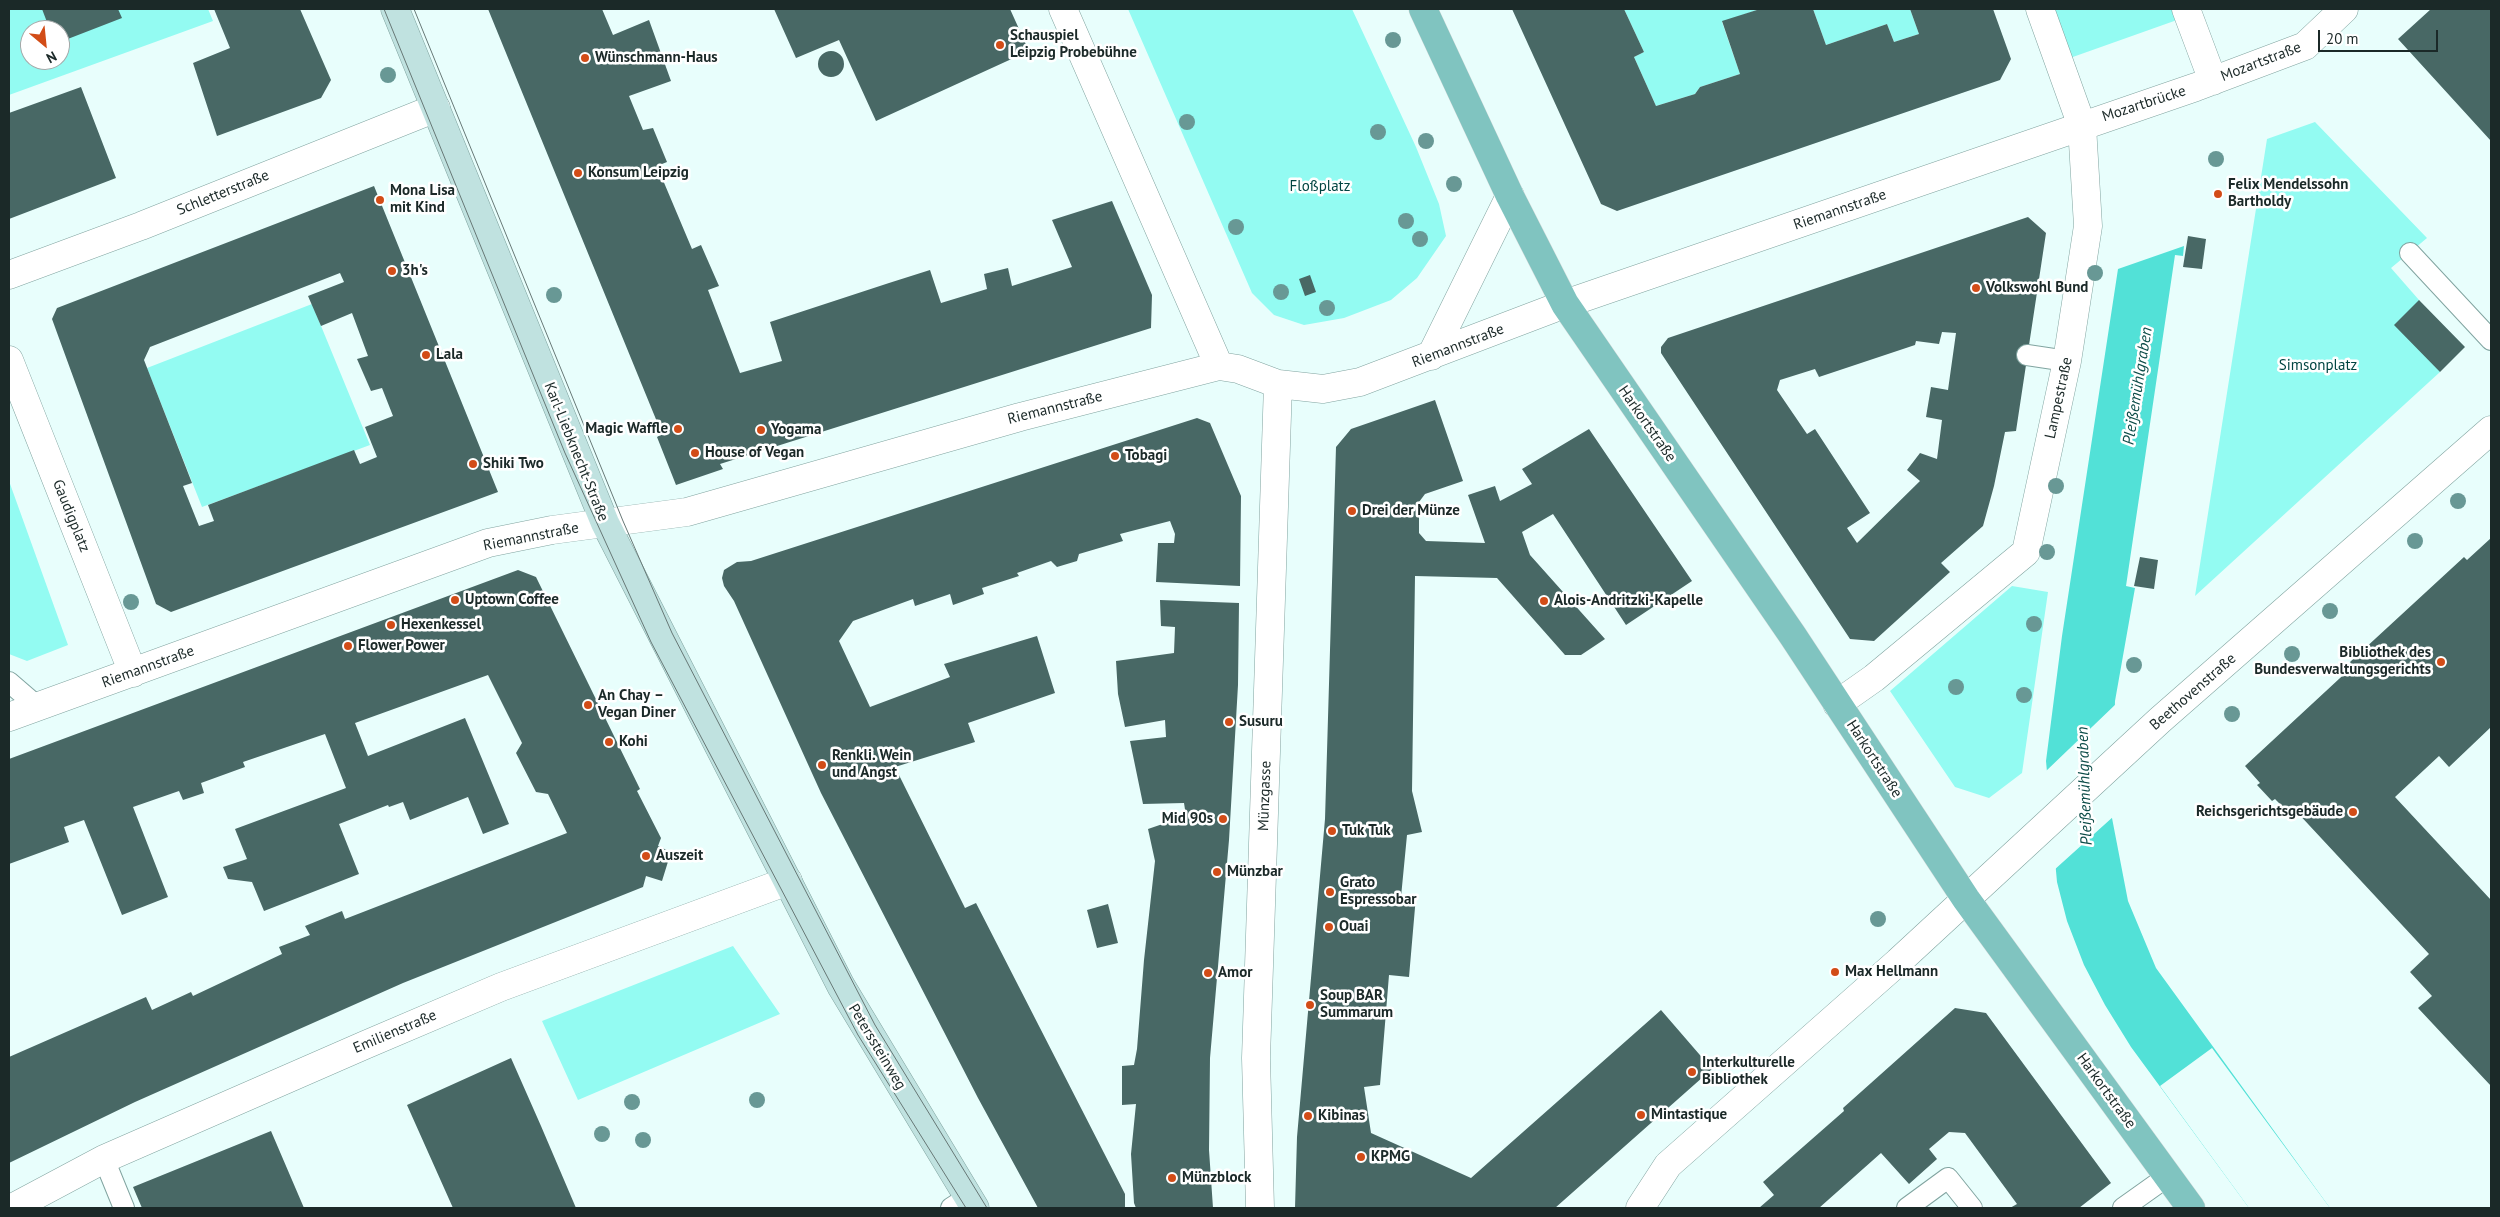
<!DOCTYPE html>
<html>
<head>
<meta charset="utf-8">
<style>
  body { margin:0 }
  #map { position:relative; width:2500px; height:1217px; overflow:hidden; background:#e8fefc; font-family:"PT Sans",sans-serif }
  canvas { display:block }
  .frame { position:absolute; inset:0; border:10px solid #1b2928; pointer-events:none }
  .north { position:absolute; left:20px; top:20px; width:50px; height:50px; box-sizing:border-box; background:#fff; border:1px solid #a4a9a9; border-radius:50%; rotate:152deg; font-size:14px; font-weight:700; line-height:20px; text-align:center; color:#1b2928 }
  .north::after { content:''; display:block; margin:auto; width:18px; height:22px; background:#d24c17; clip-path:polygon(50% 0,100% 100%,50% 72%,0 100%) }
  .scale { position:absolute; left:2318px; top:30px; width:120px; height:22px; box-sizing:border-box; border:2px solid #1b2928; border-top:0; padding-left:6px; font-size:15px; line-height:18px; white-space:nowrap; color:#1b2928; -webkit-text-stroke:4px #fff; paint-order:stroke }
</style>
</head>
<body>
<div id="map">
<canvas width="2500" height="1217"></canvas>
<div class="frame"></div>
<div class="north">N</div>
<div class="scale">20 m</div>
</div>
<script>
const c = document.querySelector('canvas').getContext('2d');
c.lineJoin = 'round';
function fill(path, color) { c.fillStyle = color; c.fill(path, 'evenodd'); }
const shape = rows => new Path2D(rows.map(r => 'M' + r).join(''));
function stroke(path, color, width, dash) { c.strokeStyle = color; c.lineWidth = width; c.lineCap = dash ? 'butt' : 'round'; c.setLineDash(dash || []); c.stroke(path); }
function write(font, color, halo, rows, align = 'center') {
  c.font = font + ' "PT Sans",sans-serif'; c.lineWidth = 5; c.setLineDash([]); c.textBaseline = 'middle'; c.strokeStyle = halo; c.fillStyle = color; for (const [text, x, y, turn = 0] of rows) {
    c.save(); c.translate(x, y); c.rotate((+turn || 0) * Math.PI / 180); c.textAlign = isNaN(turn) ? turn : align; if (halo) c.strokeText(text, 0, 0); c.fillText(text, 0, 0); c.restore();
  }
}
fill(shape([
  [9,9,208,9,213,21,9,95],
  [30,30,60,30,60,60,30,60],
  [1128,9,1352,9,1416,147,1439,204,1446,236,1417,278,1391,300,1344,318,1304,325,1274,315,1252,293],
  [1624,9,1760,9,1722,22,1740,74,1700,87,1695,94,1656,106,1634,57,1644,52],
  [1813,9,1910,9,1919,34,1894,42,1887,24,1826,45],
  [2053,9,2173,9,2177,20,2070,58],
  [2315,122,2427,238,2391,268,2419,300,2440,372,2195,596,2267,139],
  [312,304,370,445,202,507,147,368],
  [9,481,68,645,27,661,9,654],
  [2012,586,2048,592,2022,773,1989,798,1955,787,1890,691],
  [733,946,780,1014,578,1100,542,1021]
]), '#93fbf2');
fill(shape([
  [2184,246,2183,256,2175,255,2126,586,2135,588,2115,701,2112,818,2128,901,2156,968,2330,1208,2249,1208,2131,1047,2105,1005,2084,965,2067,921,2057,882,2046,761,2062,636,2118,269]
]), '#52e1d7');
fill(shape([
  [2117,703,2114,816,2053,871,2045,772],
  [2212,1048,2330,1208,2249,1208,2160,1086]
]), '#e8fefc');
fill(shape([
  [42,9,118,9,122,18,60,42,60,30,50,30],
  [214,9,300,9,331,80,321,98,217,136,193,63,230,48],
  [488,9,602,9,613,35,649,20,671,81,629,96,643,130,653,128,667,162,657,166,692,249,701,245,719,286,708,290,740,373,782,361,770,322,889,283,930,270,941,303,987,289,984,274,1008,268,1012,286,1072,267,1052,220,1112,201,1152,295,1151,328,720,464,723,469,676,485,657,437,662,434],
  [774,9,1010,9,1029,51,876,121,839,40,796,58],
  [1512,9,1624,9,1644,52,1634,57,1656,106,1695,94,1700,87,1740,74,1722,21,1760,9,1813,9,1826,45,1887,24,1894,42,1919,34,1910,9,1993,9,2011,59,2000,80,1617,211,1601,204],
  [2431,9,2491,9,2491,141,2398,39],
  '818 64a13 13 0 1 1 26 0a13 13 0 1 1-26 0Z',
  [81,87,116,178,9,219,9,113],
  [374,186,498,492,171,612,156,604,52,319,57,308],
  [340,273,344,282,308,296,321,326,352,313,368,356,357,359,371,391,382,388,393,416,365,427,377,457,360,464,354,450,208,505,214,521,199,526,183,486,192,483,144,360,150,347],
  [2028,217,2046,233,2016,431,2005,432,1994,486,1983,526,1941,563,1950,572,1874,641,1850,639,1661,353,1661,347,1668,338],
  [1942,332,1956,333,1948,390,1931,387,1926,417,1942,420,1937,459,1920,453,1907,470,1920,481,1857,543,1847,528,1870,513,1815,429,1807,434,1777,390,1780,380,1815,369,1819,377,1915,345,1916,341,1939,344],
  [2188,236,2206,239,2202,269,2183,267],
  [1310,275,1316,292,1305,296,1299,279],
  [2419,300,2465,347,2440,372,2394,325],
  [1435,400,1463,481,1425,494,1419,502,1419,533,1426,541,1485,543,1468,495,1495,486,1500,501,1532,484,1522,469,1589,429,1692,581,1626,625,1553,514,1522,532,1530,555,1605,639,1581,655,1565,655,1497,578,1415,576,1412,791,1422,832,1407,835,1401,897,1416,896,1409,977,1389,975,1380,1085,1364,1087,1371,1133,1471,1178,1661,1010,1712,1069,1555,1208,1295,1208,1297,1137,1325,819,1336,447,1351,429],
  [1197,418,1210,423,1241,496,1240,586,1156,582,1158,543,1174,543,1175,534,1170,521,1120,534,1123,541,1079,554,1077,561,1057,567,1051,561,1017,573,1019,576,982,588,984,594,953,605,950,594,915,606,913,599,853,621,839,641,870,707,950,677,944,664,1037,636,1055,693,968,723,975,742,895,767,965,908,976,903,1125,1194,1125,1208,1038,1208,978,1098,821,793,734,601,724,586,722,578,724,570,737,562,751,561],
  [2491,538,2491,727,2449,767,2439,756,2395,797,2491,900,2491,1086,2418,1008,2432,996,2410,972,2429,954,2295,810,2290,814,2275,799,2272,801,2257,785,2260,783,2245,766,2353,666,2350,662,2464,557,2467,560],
  [2140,557,2158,560,2154,589,2134,586],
  [518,570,536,577,640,789,637,791,661,838,658,846,671,852,662,881,646,876,643,887,403,983,135,1102,9,1163,9,1057,146,997,152,1010,191,992,193,996,282,954,279,947,310,935,305,926,342,911,345,919,567,833,548,794,536,792,516,753,522,743,488,675,355,723,368,756,465,718,509,824,483,834,468,797,410,820,403,802,389,807,388,805,339,824,359,874,264,911,252,882,228,879,223,867,247,859,235,829,346,788,325,734,243,762,245,767,201,783,204,793,183,800,179,791,133,807,168,897,122,915,84,820,64,827,69,842,9,864,9,759],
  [1160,600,1239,603,1238,685,1229,840,1210,1058,1209,1150,1213,1208,1136,1208,1134,1203,1131,1154,1136,1104,1122,1105,1122,1066,1134,1065,1137,1049,1144,960,1155,861,1148,829,1186,816,1184,803,1143,804,1130,741,1166,737,1165,720,1125,727,1118,694,1116,661,1174,653,1175,627,1161,626],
  [1108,904,1118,943,1097,948,1087,910],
  [1955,1008,1986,1013,2111,1183,2079,1208,2010,1208,2017,1204,1965,1133,1949,1132,1929,1149,1937,1159,1909,1184,1881,1153,1819,1208,1759,1208,1774,1195,1763,1182,1844,1111,1843,1108],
  [511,1058,541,1126,576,1208,453,1208,407,1105],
  [271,1131,304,1208,142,1208,133,1187]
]), '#486865');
const lane = shape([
  [2410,253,2491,340],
  [2027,355,2067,361],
  [9,682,38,707],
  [104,1159,124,1208],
  [951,1208,968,1197],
  [1907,1208,1948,1178,1972,1208],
  [2123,1208,2168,1176]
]);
const street = shape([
  [1063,9,1219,366],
  [2186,9,2213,81],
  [9,275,141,226,436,108],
  [1431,356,1510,196],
  [9,360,133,673],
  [1837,704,1874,678,2026,552,2067,361,2088,226,2082,126,2040,9],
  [9,717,488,543,552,530,687,512,1020,417,1219,366,1238,369,1278,384,1323,389,1360,382,1565,304,2196,87,2305,46,2344,9],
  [12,1208,104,1159,365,1045,501,987,788,881],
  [1260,1208,1256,1058,1278,384],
  [1640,1208,1668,1165,1898,962,2160,720,2491,430]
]);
const secondary = shape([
  [395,9,605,523,841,986,975,1208]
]);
const primary = shape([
  [1423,9,1510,196,1565,304,1793,636,1966,899,2191,1208]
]);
stroke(lane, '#81a4a0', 22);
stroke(street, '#81a4a0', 29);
stroke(secondary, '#81a4a0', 29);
stroke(primary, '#dbdddd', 29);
stroke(lane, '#fff', 20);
stroke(street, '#fff', 28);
stroke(secondary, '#c0e2e0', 28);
stroke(primary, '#80c4c0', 28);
stroke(shape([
  [384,9,565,453,651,642,858,1035,966,1208],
  [414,9,623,521,672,633,875,1025,987,1208]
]), '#677876', 1);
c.fillStyle = '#689895';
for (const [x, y] of [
  [1393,40],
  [388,75],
  [1187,122],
  [1378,132],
  [1426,141],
  [2216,159],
  [1454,184],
  [1406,221],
  [1236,227],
  [1420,239],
  [2095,273],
  [1281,292],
  [554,295],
  [1327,308],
  [2056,486],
  [2458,501],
  [2415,541],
  [2047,552],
  [131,602],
  [2330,611],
  [2034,624],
  [2292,654],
  [2134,665],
  [1956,687],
  [2024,695],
  [2232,714],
  [1878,919],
  [757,1100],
  [632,1102],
  [602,1134],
  [643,1140]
]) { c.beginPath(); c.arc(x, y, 8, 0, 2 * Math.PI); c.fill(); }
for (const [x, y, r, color] of [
  [1000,45,5,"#d24c17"],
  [585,58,5,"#d24c17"],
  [578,173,5,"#d24c17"],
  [2218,194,5,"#d24c17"],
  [380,200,5,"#d24c17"],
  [392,271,5,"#d24c17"],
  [1976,288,5,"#d24c17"],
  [426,355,5,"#d24c17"],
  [678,429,5,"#d24c17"],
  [761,430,5,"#d24c17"],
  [695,453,5,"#d24c17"],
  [1115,456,5,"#d24c17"],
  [473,464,5,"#d24c17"],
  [1352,511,5,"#d24c17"],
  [455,600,5,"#d24c17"],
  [1544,601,5,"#d24c17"],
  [391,625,5,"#d24c17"],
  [348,646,5,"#d24c17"],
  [2441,662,5,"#d24c17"],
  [588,705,5,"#d24c17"],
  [1229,722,5,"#d24c17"],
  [609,742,5,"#d24c17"],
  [822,765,5,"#d24c17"],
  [2353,812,5,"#d24c17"],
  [1223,819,5,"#d24c17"],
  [1332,831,5,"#d24c17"],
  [646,856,5,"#d24c17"],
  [1217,872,5,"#d24c17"],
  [1330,892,5,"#d24c17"],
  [1329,927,5,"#d24c17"],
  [1835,972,5,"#d24c17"],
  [1208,973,5,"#d24c17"],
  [1310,1005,5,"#d24c17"],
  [1692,1072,5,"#d24c17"],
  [1641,1115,5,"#d24c17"],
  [1308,1116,5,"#d24c17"],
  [1361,1157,5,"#d24c17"],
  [1172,1178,5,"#d24c17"]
]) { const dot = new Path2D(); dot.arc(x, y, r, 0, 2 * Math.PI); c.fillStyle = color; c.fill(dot); stroke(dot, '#fff', 2); }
write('bold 15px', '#1b2928', '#fff', [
  ["Schauspiel",1010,36],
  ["Leipzig Probebühne",1010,53],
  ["Wünschmann-Haus",595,58],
  ["Konsum Leipzig",588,173],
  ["Felix Mendelssohn",2228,185],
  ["Bartholdy",2228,202],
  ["Mona Lisa",390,191],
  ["mit Kind",390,208],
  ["3h's",402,271],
  ["Volkswohl Bund",1986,288],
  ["Lala",436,355],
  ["Magic Waffle",668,429,"right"],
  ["Yogama",771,430],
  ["House of Vegan",705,453],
  ["Tobagi",1125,456],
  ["Shiki Two",483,464],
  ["Drei der Münze",1362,511],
  ["Uptown Coffee",465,600],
  ["Alois-Andritzki-Kapelle",1554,601],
  ["Hexenkessel",401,625],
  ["Flower Power",358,646],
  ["Bibliothek des",2431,653,"right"],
  ["Bundesverwaltungsgerichts",2431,670,"right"],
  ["An Chay –",598,696],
  ["Vegan Diner",598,713],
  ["Susuru",1239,722],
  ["Kohi",619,742],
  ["Renkli. Wein",832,756],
  ["und Angst",832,773],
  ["Reichsgerichtsgebäude",2343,812,"right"],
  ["Mid 90s",1213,819,"right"],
  ["Tuk Tuk",1342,831],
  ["Auszeit",656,856],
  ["Münzbar",1227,872],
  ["Grato",1340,883],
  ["Espressobar",1340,900],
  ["Ouai",1339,927],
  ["Max Hellmann",1845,972],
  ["Amor",1218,973],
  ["Soup BAR",1320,996],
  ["Summarum",1320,1013],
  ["Interkulturelle",1702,1063],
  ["Bibliothek",1702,1080],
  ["Mintastique",1651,1115],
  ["Kibinas",1318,1116],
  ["KPMG",1371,1157],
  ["Münzblock",1182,1178]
], 'left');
write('15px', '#1b2928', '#fff', [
  ["Mozartstraße",2261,62,-21],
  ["Mozartbrücke",2144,104,-18],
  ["Schletterstraße",223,193,-22],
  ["Riemannstraße",1840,210,-19],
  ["Riemannstraße",1458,346,-21],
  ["Lampestraße",2059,398,-78],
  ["Riemannstraße",1055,408,-14],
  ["Harkortstraße",1647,424,55],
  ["Karl-Liebknecht-Straße",576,452,68],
  ["Gaudigplatz",71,516,68],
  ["Riemannstraße",531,537,-11],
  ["Riemannstraße",148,667,-20],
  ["Beethovenstraße",2193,692,-41],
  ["Harkortstraße",1874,759,57],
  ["Münzgasse",1265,796,-88],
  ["Emilienstraße",395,1032,-23],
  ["Peterssteinweg",877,1047,59],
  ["Harkortstraße",2106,1091,54]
]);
write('15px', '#004441', '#fff', [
  ["Floßplatz",1320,187],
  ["Simsonplatz",2318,366]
]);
write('italic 16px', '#0c4c48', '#fff', [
  ["Pleißemühlgraben",2138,386,-81],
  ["Pleißemühlgraben",2085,786,-92]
]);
</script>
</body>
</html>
